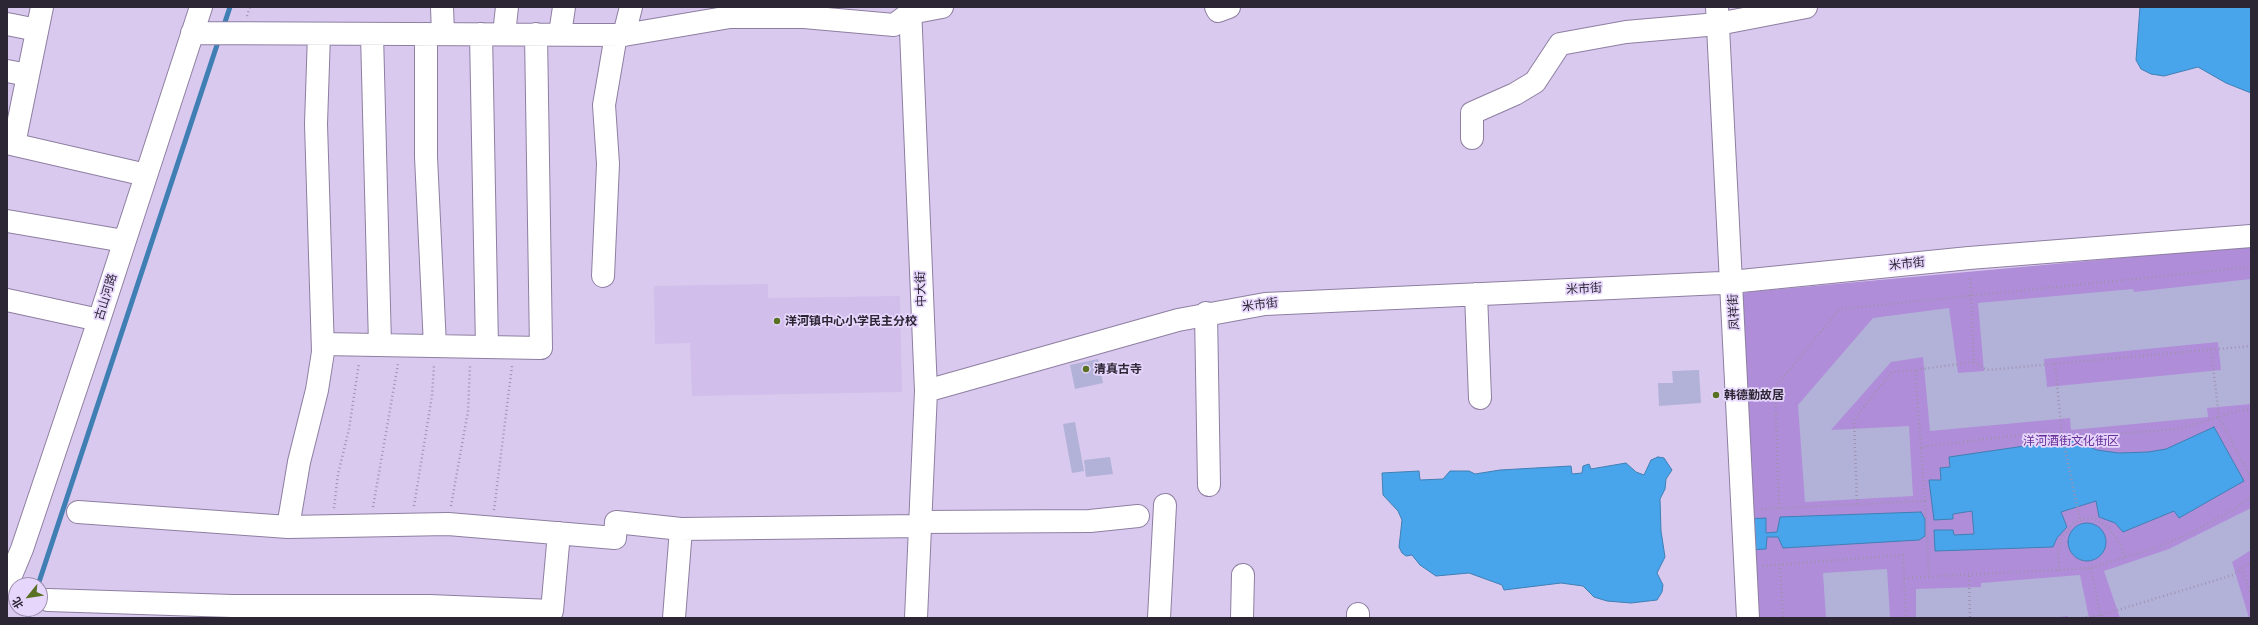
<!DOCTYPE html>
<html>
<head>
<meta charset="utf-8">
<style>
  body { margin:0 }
  #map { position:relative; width:2258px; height:625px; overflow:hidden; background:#d9c9ee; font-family:"Alegreya Sans","Noto Sans SC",sans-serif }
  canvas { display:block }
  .frame { position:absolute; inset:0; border:8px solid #2c2534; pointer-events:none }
  .north { position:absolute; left:8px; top:577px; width:40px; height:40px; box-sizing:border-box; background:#e6d6fc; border:1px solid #9c8fac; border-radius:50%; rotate:240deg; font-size:11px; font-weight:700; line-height:16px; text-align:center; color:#2c2534 }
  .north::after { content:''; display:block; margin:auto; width:14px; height:18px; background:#597123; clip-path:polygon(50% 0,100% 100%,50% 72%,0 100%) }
</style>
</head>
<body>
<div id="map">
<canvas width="2258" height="625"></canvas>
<div class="frame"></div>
<div class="north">北</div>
</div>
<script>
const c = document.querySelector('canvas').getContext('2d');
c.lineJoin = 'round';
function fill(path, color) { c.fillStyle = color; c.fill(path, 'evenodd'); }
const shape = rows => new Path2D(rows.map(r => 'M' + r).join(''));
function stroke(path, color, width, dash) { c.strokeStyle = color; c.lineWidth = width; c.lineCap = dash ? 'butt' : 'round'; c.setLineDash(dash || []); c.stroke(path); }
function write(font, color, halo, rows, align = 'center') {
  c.font = font + ' "Alegreya Sans","Noto Sans SC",sans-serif'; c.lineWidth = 3.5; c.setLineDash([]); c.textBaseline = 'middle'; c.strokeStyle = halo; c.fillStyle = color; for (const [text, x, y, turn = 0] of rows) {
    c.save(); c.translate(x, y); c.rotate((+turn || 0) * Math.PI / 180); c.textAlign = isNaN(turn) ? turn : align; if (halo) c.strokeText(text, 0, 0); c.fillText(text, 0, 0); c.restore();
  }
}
fill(shape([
  [768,284,768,298,900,296,902,392,692,396,690,343,655,344,654,286]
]), '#d1beea');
fill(shape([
  [2251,246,2251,618,1748,618,1730,298,1748,292]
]), '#b08dd9');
const water = shape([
  [2140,7,2251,7,2251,93,2226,83,2198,67,2164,76,2151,74,2141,69,2136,60,2140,7],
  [2214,427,2244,481,2179,518,2174,511,2123,532,2115,523,2099,517,2096,501,2061,512,2067,527,2057,538,2053,547,1935,551,1934,530,1953,530,1954,535,1974,534,1972,511,1953,514,1953,519,1934,520,1929,480,1941,480,1940,468,1950,467,1949,457,2059,441,2074,441,2097,450,2119,453,2148,452,2166,449,2214,427],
  [1658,457,1664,458,1672,470,1666,479,1665,489,1660,499,1661,531,1665,557,1657,573,1663,585,1662,592,1657,600,1631,603,1607,601,1594,597,1583,586,1561,583,1504,590,1502,585,1469,573,1436,576,1420,565,1412,555,1406,556,1402,553,1399,547,1402,520,1398,511,1383,495,1382,473,1419,471,1420,480,1443,479,1450,471,1469,471,1475,474,1500,470,1571,466,1572,474,1582,473,1583,466,1589,464,1591,469,1626,463,1636,472,1644,475,1651,460,1658,457],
  [1921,512,1925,519,1925,536,1919,540,1783,548,1778,537,1767,537,1766,549,1747,550,1745,519,1766,518,1766,533,1777,532,1780,517,1921,512],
  '2068 542a19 19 0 1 1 38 0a19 19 0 1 1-38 0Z'
]);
fill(water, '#49a5eb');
stroke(water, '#407fb4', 1);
stroke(shape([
  [223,28,230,7],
  [38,585,219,39],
  [28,618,31,609]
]), '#407fb4', 5);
fill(shape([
  [2251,279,2251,404,2207,408,2208,417,2071,430,2070,418,1930,431,1923,357,1891,362,1831,430,1909,426,1913,496,1805,502,1798,405,1873,318,1949,308,1958,373,1984,371,1978,303,2133,289,2134,292],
  [2218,342,2221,370,2047,387,2044,359],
  [1098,359,1103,383,1075,389,1070,365],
  [1699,370,1701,403,1659,406,1658,383,1673,383,1672,371],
  [1075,422,1084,471,1072,473,1063,424],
  [1110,457,1113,474,1086,477,1084,460],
  [2251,508,2251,550,2232,562,2249,618,2120,618,2104,571,2169,549],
  [1887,569,1890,618,1826,618,1823,573],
  [2080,575,2089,618,2068,618,2068,616,2052,618,1916,618,1916,589,1981,587,1981,583]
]), '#b2b2d9');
const minor = shape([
  [442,7,443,34],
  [910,7,926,391,916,618],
  [1216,7,1218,11,1229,7],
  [1717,7,1748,618],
  [7,24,37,30],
  [192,33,624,35,730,17,804,17,894,25,910,13,942,7],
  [372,34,380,345],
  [426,34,426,157,435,346],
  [481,34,487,347],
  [504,34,507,7],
  [560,34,564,7],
  [624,35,631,7],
  [7,71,28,75],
  [1472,138,1472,113,1515,94,1535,82,1560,44,1626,32,1718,24,1806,7],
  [7,143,146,175],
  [14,144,42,7],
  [7,221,124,241],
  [603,276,608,164,604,105,616,35],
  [1476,294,1480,398],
  [7,300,99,320],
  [1206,313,1209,485],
  [323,344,541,348,536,34],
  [926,391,1178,320,1265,304,1721,283,1969,258,2251,236],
  [78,512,288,527,448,524,615,538,616,522,681,529,920,526],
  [920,522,1090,521,1138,516],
  [288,527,299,462,317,390,323,352,316,124,319,34],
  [7,585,22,549,99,320,201,7],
  [48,600,232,606,429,606,552,611,559,533],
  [1358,614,1358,618],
  [674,618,681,529],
  [1159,618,1165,505],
  [1242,618,1243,575]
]);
stroke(minor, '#8e7fa1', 24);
stroke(shape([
  [247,16,250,7],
  [2211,349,2219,417,2251,478],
  [1974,362,1987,370,2251,346],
  [2055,364,2062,435,2080,520],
  [1921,448,1915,370,1974,362,1970,276],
  [1925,501,1929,577],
  [1857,504,1854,419,1892,372,1915,370],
  [414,506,432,396,434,365],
  [451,506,468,411,470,365],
  [373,507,398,364],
  [334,508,338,474,349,429,359,363],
  [1779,508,1775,387,1840,309,2251,267],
  [1761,509,1925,501,1921,448,1928,446,2045,432,2078,437,2179,429,2233,412,2251,409],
  [494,510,512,366],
  [1780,564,1783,618],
  [1763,566,1903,555,1906,618],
  [2091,568,2101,618],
  [2242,568,2251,596],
  [2059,571,2058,552,2062,538,2074,522,2086,518,2093,518,2109,528,2120,544,2125,557],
  [1969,576,1970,618],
  [1904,578,2091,568,2155,548,2191,533,2231,511,2251,497],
  [2082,618,2101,615,2233,575,2251,561]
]), '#9f92b0', 2.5, [1, 3]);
stroke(minor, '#fff', 22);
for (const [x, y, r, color] of [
  [777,321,4,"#597123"],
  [1086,369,4,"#597123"],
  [1716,395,4,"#597123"]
]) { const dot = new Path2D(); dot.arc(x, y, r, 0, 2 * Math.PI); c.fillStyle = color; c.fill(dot); stroke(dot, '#e6d6fc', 1.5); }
write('12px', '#2c2534', '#e6d6fc', [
  ["米市街",1907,264,-6],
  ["中大街",921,289,-92],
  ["米市街",1584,289,-3],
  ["古山河路",106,297,-73],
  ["米市街",1260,305,-7],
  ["凤祥街",1734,312,-93]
]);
write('bold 12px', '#2c2534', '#e6d6fc', [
  ["洋河镇中心小学民主分校",785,321],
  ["清真古寺",1094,369],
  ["韩德勤故居",1724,395]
], 'left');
write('12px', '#662e98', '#e6d6fc', [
  ["洋河酒街文化街区",2071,441]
]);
</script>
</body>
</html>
